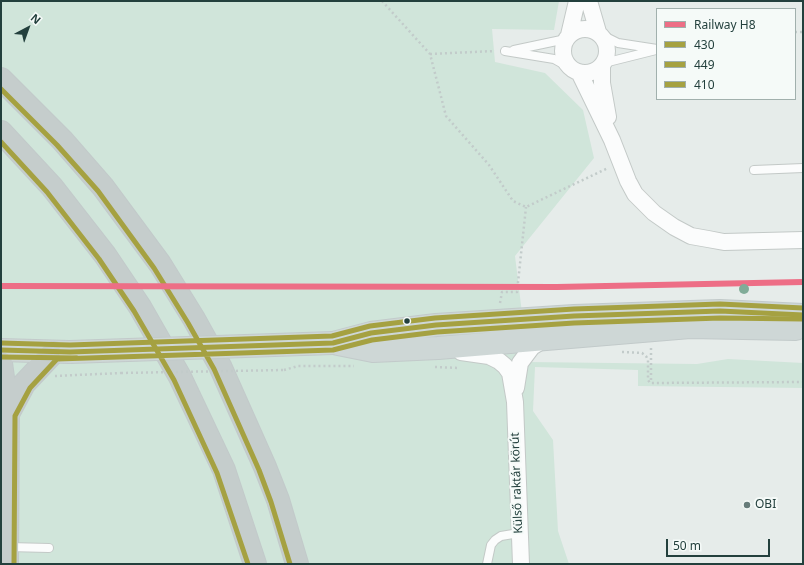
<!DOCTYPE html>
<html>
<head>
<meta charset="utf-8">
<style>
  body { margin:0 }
  #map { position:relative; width:804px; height:565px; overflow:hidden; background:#e6ecea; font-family:"Noto Sans",sans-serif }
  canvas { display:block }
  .frame { position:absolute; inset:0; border:2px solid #23403d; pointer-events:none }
  .legend { position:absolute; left:656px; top:8px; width:140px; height:92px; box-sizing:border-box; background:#f5faf8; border:1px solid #a1b0ad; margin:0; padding:5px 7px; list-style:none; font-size:12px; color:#23403d }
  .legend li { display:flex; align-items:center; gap:8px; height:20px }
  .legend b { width:20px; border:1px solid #a1b0ad }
  .north { position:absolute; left:8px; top:8px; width:40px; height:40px; -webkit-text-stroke:3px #f5faf8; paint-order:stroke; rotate:41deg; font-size:11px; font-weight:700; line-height:16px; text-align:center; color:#23403d }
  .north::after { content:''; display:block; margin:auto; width:14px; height:18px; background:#23403d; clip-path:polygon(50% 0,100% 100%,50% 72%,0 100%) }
  .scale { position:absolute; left:666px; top:539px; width:104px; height:18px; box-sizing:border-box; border:2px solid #23403d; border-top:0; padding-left:5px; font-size:12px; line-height:14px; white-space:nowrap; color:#23403d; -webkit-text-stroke:3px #f5faf8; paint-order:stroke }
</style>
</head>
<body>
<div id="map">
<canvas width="804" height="565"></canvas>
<div class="frame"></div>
<ul class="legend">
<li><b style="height:5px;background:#ed6e86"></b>Railway H8</li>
<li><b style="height:5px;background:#a5a141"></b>430</li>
<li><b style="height:5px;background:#a5a141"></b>449</li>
<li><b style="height:5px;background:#a5a141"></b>410</li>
</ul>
<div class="north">N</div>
<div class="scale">50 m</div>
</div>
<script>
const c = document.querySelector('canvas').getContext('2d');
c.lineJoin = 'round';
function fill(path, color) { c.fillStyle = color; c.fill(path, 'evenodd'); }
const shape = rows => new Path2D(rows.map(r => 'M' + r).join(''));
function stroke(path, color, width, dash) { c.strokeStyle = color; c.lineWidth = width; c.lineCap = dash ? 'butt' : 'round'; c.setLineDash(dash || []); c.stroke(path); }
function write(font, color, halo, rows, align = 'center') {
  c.font = font + ' "Noto Sans",sans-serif'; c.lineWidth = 4; c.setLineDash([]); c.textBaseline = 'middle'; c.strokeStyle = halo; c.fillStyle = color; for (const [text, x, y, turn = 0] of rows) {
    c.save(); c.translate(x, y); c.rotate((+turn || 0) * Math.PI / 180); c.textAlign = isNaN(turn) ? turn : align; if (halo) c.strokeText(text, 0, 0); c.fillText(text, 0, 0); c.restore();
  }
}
fill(shape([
  [1,1,559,1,554,30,492,29,495,62,545,73,583,110,594,158,515,256,528,362,697,364,728,359,803,363,803,388,638,386,638,370,535,367,533,411,553,440,558,531,569,564,1,564]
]), '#d0e5da');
const service = shape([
  [602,35,618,43,657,49],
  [514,50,566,39],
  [505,51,554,59,570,68],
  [604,63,656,50],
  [754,170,803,168],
  [8,547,49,548],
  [487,564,491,545,495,540,501,536,519,533]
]);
const minor = shape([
  [589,1,598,32],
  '563 51a22 22 0 1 1 44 0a22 22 0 1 1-44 0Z',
  [569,35,577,1],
  [602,66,602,83,608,117],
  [579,72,612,140,628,181,635,194,654,213,674,227,691,236,708,239,724,242,803,240],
  [461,352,489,356,499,361,505,366,510,373,515,402,521,564],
  [516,388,520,363,532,347,545,339]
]);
const primary = shape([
  [333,343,371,333,436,325,574,316,720,311,803,315],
  [338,344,373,351,438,348,690,327,796,329],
  [1,350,69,352]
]);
const trunk = shape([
  [1,79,62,140,103,187,160,264,194,319,220,366,265,467,278,500,297,564],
  [1,132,52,187,105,255,140,307,180,377,224,470,255,564],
  [1,363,8,414,7,564],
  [8,414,24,384,54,352]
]);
stroke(service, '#c3c9c7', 10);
stroke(minor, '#c3c9c7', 18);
stroke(primary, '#c2caca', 24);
stroke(trunk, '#c2caca', 24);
stroke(shape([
  [382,1,430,54,446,116,489,165,513,201,526,207,608,168],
  [795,32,803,32],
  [430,54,495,51],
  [500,303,502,292,517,292,526,207],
  [651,348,651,383],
  [622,352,642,353,646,356,648,360,648,380,650,383,803,382],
  [435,367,460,368],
  [284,370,298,366,354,366],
  [55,376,121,373]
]), '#c2cbca', 2.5, [2, 3]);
stroke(service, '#fbfcfc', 8);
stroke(minor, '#fbfcfc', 16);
stroke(primary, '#ced7d6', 22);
stroke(trunk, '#c5cdcc', 22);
const primaryBridge = shape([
  [70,352,333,343]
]);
stroke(primaryBridge, '#c2caca', 24, []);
stroke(shape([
  [121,373,284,370]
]), '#c2cbca', 2.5, [2, 3]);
stroke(primaryBridge, '#ced7d6', 22);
stroke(shape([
  [1,350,70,352,333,343,371,333,436,325,574,316,720,311,803,315]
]), '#a5a141', 5);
stroke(shape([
  [1,89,57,145,98,191,154,268,188,323,214,369,259,470,271,502,290,564],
  [1,142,47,192,99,259,134,311,174,380,217,473,248,564],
  [1,357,77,358],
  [14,564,15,416,30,388,57,359,333,350,372,340,437,332,574,323,720,318,803,319]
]), '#a5a141', 5);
stroke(shape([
  [1,343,70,345,332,336,370,326,435,318,574,309,720,304,803,308]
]), '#a5a141', 5);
stroke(shape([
  [1,286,557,287,803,282]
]), '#ed6e86', 6);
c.fillStyle = '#80ac98';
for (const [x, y] of [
  [744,289]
]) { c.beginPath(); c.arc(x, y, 5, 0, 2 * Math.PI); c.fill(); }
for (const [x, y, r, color] of [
  [407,321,3.5,"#23403d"],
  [747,505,4,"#677c7a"]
]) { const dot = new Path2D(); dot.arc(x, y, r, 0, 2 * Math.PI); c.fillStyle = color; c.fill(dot); stroke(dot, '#f5faf8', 1.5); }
write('12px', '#23403d', '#f5faf8', [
  ["Külső raktár körút",517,483,-92]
]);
write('12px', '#23403d', '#f5faf8', [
  ["OBI",755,505]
], 'left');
</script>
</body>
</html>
